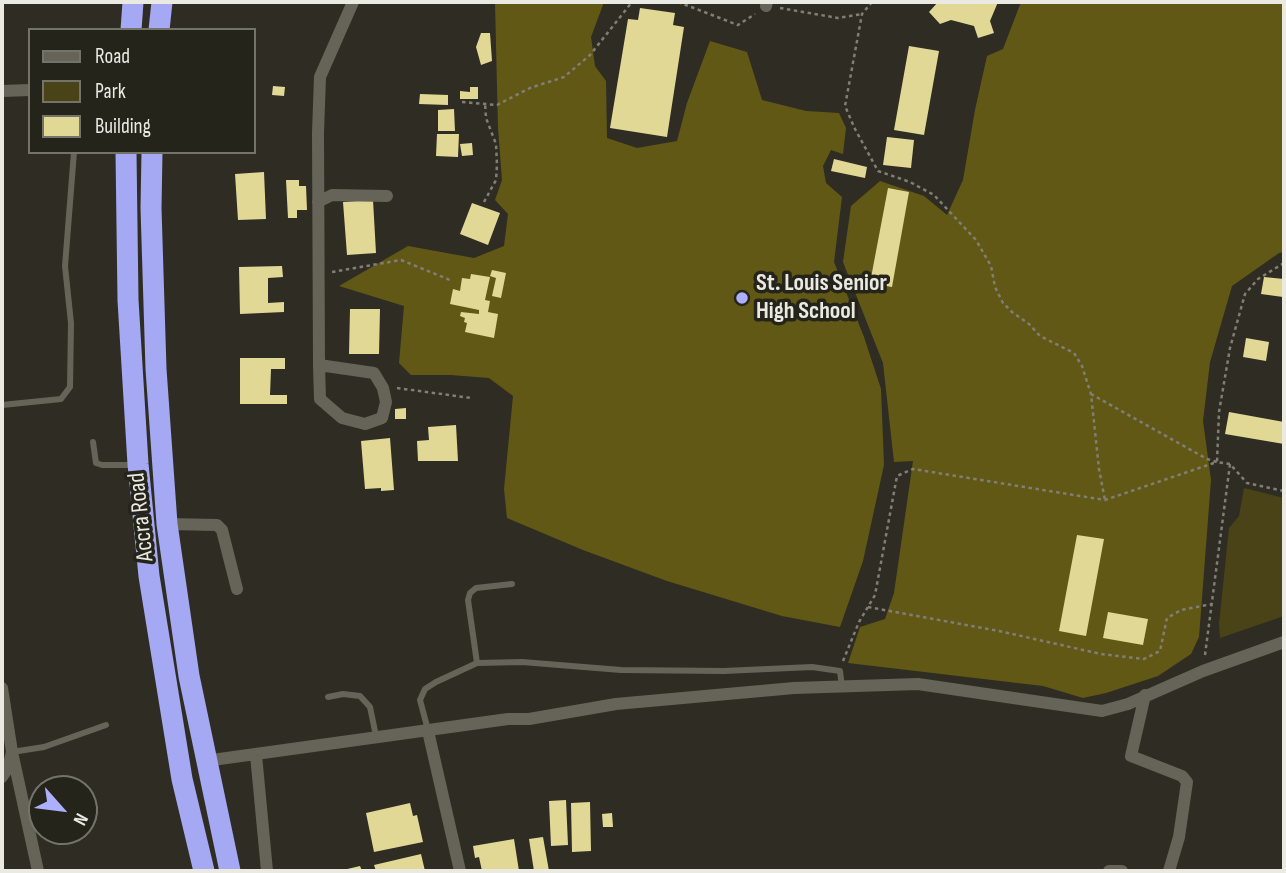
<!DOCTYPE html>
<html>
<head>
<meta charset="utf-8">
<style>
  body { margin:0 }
  #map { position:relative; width:1286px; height:873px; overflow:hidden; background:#2f2d23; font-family:"Sofia Sans Condensed",sans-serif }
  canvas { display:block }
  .frame { position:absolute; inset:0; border:4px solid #eae9e2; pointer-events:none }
  .legend { position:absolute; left:28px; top:28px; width:228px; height:126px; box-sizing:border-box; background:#25241a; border:2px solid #74736a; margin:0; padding:9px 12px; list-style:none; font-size:21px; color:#eae9e2 }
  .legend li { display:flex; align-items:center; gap:14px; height:35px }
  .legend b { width:35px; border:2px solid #74736a }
  .north { position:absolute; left:28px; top:775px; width:70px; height:70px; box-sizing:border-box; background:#25241a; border:2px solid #74736a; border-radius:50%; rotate:118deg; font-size:19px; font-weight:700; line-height:28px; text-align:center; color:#eae9e2 }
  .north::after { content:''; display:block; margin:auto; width:24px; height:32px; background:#acaffb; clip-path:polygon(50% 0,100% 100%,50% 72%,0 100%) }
</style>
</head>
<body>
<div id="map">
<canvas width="1286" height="873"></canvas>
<div class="frame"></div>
<ul class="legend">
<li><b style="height:9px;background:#666459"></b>Road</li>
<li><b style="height:19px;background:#4a4317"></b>Park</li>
<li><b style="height:19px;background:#e2d896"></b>Building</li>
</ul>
<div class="north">N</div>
</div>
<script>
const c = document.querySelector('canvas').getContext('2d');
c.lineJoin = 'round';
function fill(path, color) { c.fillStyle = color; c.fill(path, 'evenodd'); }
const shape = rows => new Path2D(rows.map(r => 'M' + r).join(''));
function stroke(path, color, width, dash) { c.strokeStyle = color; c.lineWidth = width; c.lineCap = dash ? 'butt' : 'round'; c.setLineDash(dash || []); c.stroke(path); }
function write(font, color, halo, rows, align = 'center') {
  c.font = font + ' "Sofia Sans Condensed",sans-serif'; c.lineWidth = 7; c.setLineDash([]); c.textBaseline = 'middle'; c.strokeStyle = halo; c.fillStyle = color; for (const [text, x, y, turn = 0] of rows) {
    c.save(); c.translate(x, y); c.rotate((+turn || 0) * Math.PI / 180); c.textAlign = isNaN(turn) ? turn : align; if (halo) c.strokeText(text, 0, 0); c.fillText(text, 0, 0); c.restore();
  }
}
fill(shape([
  [1244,488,1284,498,1284,616,1220,638,1219,624,1229,528,1239,516]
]), '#4a4317');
fill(shape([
  [495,2,604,2,591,37,595,66,606,81,607,138,637,148,677,141,687,103,710,41,747,52,762,100,806,111,839,113,846,128,843,154,831,150,823,166,826,183,842,197,834,262,864,337,881,389,884,465,863,561,840,627,782,616,667,581,583,550,507,518,504,489,513,396,489,378,451,375,411,375,399,363,404,306,339,286,408,246,474,258,504,246,508,214,495,200,502,180,498,128],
  [1021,2,1284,2,1284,252,1279,253,1232,286,1210,362,1203,421,1211,480,1199,637,1191,654,1158,676,1106,693,1083,698,1043,686,848,663,860,627,885,619,894,593,913,461,894,462,883,363,843,262,851,206,880,181,924,196,947,215,963,180,975,110,987,56,1003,49]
]), '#625815');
fill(shape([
  [938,2,998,2,990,21,994,33,978,38,974,26,951,20,940,24,929,12],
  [640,8,675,13,673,25,684,27,667,137,610,128,628,19,638,20],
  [481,33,490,33,492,61,481,65,476,47],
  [909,46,939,51,924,135,894,130],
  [273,86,285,87,284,96,272,95],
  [470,87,478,87,478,99,460,99,460,91,470,92],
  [420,94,448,95,448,105,419,104],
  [454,109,455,131,438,131,438,110],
  [437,134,459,134,458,157,436,156],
  [887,137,914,140,911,168,883,165],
  [472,143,473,155,462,156,460,144],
  [834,159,867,167,865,178,831,171],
  [264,172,266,219,238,220,235,174],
  [286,180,299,180,299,186,306,186,307,210,297,210,297,218,288,218],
  [888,188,909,192,892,287,870,283],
  [373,200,376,253,347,255,343,202],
  [472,203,500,213,488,245,460,234],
  [282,266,283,277,268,278,268,303,284,302,284,312,240,314,239,267],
  [492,270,506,273,501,298,492,296,496,278,490,276],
  [471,274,490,277,485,300,490,301,488,312,498,314,494,338,465,332,467,323,464,322,465,318,460,316,461,312,479,314,479,310,450,304,453,289,460,291,462,278,470,279],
  [1264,277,1284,279,1283,297,1261,294],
  [350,309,380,309,379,354,349,354],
  [1246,338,1269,342,1266,361,1243,357],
  [240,358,285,358,285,369,271,369,270,395,287,395,287,404,240,404],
  [406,408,406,419,395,419,395,409],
  [1229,412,1284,422,1284,444,1225,434],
  [456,425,458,461,418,461,417,441,429,440,428,427],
  [390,438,394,490,381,491,381,488,365,489,361,441],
  [1077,535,1104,539,1086,636,1059,631],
  [1108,612,1148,619,1143,645,1103,638],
  [566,800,568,845,551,846,549,801],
  [590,802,591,851,572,852,571,803],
  [410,803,413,816,417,815,423,842,374,852,366,813],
  [612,813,613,827,603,827,602,814],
  [543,837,549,871,534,871,529,839],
  [514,839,519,871,482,871,479,857,475,858,473,846],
  [421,854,425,871,376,871,374,865],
  [360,866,362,871,344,871,343,870]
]), '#e2d896');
stroke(shape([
  [678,2,738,25,755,14],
  [872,2,862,14,845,106,855,129,878,171,910,182,934,195,976,240,991,266,995,287,1003,303,1012,312,1029,324,1040,336,1074,353,1082,366,1091,394,1099,469,1105,500],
  [780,8,838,18,862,14],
  [462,102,497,105,530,88,564,77,590,55,632,2],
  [484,202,496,180,497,165,496,144,486,118,485,103],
  [1284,263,1258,279,1245,294,1230,348,1219,412,1217,462,1230,464,1247,483,1284,491],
  [332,272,401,260,450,280],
  [397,388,471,398],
  [868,607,999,631,1101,654,1144,659,1160,651,1167,618,1181,610,1212,604],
  [1205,655,1230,464],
  [843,661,859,622,875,595,897,476,913,469,1105,500,1217,462,1207,459,1091,394]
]), '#807e76', 2.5, [3.5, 3.5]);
stroke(shape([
  [2,405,61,399,70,387,71,323,65,266,74,152],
  [93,442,96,463,102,465,133,465],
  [477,663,468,600,470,593,476,588,512,584],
  [328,697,343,694,360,696,370,707,376,736],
  [428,730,420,700,425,689,436,682,477,663,522,662,621,670,724,671,812,667,840,671,842,687],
  [12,752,44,747,106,725]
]), '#666459', 6);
stroke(shape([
  [766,6,767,2],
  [2,91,30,90],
  [318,202,332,195,387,196],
  [319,365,374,373,383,388,386,402,382,418,365,424,342,418,320,399,319,365,318,133,320,77,353,2],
  [167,524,217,525,222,530,237,589],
  [2,688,12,752,8,768,2,777],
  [1145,695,1131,756,1182,776,1187,782,1179,837,1169,871],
  [428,731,460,871],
  [12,752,38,871],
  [256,755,267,871],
  [205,761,508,719,529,719,616,704,794,688,918,684,1102,711,1128,704,1203,671,1284,642],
  [1109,871,1122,871]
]), '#666459', 12);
stroke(shape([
  [131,30,133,2],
  [159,30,162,2],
  [126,152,128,300,138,464,149,576,182,779,204,871],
  [152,152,151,208,156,369,167,524,189,676,230,871]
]), '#a5a8f2', 21);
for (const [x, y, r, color] of [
  [742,298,7,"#acaffb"]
]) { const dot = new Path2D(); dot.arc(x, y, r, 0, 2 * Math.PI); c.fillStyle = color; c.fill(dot); stroke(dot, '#25241a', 2.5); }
write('bold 24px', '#eae9e2', '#25241a', [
  ["St. Louis Senior",756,284],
  ["High School",756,312]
], 'left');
write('24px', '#eae9e2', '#25241a', [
  ["Accra Road",142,517,-96]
]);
</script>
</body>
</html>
